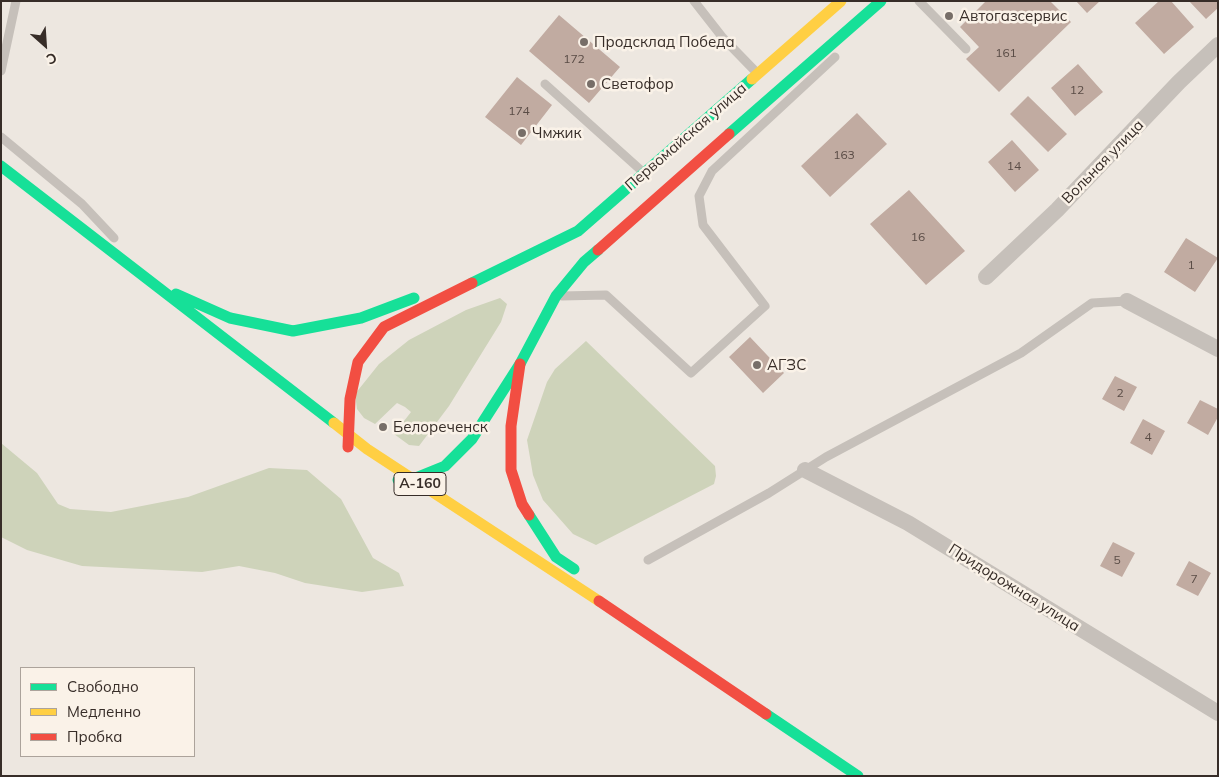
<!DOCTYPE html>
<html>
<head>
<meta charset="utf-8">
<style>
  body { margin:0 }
  #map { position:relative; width:1219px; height:777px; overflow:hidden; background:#ede7e0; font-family:Mulish,sans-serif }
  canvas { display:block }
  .frame { position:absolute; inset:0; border:2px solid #372d28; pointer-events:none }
  .legend { position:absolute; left:20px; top:667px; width:175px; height:90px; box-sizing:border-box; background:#faf2e8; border:1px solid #aca39b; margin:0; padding:6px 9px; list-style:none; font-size:15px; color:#372d28 }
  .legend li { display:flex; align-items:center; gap:10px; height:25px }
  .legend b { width:25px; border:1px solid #aca39b }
  .north { position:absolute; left:20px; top:20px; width:50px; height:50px; -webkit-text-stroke:4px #faf2e8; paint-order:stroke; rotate:154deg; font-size:14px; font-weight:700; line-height:20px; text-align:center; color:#372d28 }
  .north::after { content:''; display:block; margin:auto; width:18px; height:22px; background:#372d28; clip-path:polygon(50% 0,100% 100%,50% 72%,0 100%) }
</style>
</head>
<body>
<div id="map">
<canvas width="1219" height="777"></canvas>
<div class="frame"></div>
<ul class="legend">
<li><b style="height:6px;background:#16e098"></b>Свободно</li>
<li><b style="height:6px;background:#ffcf43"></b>Медленно</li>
<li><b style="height:6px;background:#f24e42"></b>Пробка</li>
</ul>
<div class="north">С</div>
</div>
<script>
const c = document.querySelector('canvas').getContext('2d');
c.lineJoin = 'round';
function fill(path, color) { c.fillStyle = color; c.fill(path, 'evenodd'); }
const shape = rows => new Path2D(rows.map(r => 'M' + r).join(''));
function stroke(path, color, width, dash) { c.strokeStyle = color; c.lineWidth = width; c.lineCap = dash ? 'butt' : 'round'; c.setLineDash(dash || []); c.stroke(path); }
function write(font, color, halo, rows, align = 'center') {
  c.font = font + ' Mulish,sans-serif'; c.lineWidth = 5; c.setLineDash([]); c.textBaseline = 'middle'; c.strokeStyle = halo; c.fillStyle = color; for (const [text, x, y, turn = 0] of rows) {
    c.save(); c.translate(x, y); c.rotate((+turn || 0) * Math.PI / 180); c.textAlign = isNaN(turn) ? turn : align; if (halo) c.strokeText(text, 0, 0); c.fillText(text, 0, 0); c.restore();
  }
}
fill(shape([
  [500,298,507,304,501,322,449,406,419,446,409,445,394,434,411,412,405,407,397,403,375,424,364,418,357,409,355,394,379,364,409,340,466,310],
  [586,341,715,466,716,476,714,484,596,545,573,534,543,500,533,475,527,440,547,382,555,369],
  [1,443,37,473,58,504,70,509,111,512,188,497,269,468,307,470,341,499,373,558,399,573,404,586,362,592,305,583,275,573,239,566,202,572,82,566,27,550,1,537]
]), '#ced3ba');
fill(shape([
  [986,1,1050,1,1071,22,999,92,966,59,979,47,960,27],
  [1076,1,1100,1,1087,13],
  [1159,1,1171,1,1194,27,1164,54,1135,23],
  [1189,1,1218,1,1218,8,1206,19],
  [559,15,620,67,589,103,529,51],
  [1078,64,1103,92,1075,116,1051,88],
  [517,77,552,105,521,145,485,117],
  [1028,96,1067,134,1048,152,1010,114],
  [857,113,887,144,830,197,801,166],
  [1012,140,1039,170,1015,192,988,162],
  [909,190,965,251,926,285,870,224],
  [1186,238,1218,258,1195,292,1164,272],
  [750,337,784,373,763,393,729,357],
  [1115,376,1137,387,1124,411,1102,399],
  [1200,400,1218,409,1218,417,1208,435,1187,423],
  [1143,419,1165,431,1152,455,1130,443],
  [1113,542,1135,553,1122,577,1100,566],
  [1189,561,1211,573,1198,596,1176,585]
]), '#c1aba1');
stroke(shape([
  [694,1,723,38,758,74],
  [919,1,966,49],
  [1,71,16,1],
  [545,84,644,173],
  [1,137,82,204,114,238],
  [562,296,606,295,691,373,765,306,703,225,699,196,712,171,835,57],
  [648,560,769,493,826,457,1021,353,1092,303,1127,301]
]), '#c6c0ba', 9);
stroke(shape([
  [986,277,1057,210,1179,82,1218,45],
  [1127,301,1218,349],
  [805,470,908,523,1218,713]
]), '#c6c0ba', 16);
stroke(shape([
  [729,134,881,1],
  [1,166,334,423],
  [472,283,578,231,752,79],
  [176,294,230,318,293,331,361,318,414,298],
  [398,480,413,479,445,466,472,439,520,364,556,296,584,262,598,250],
  [529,515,556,557,574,569],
  [766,714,858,776]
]), '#16e098', 11);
stroke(shape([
  [752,79,841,1],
  [334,423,367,449,599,601]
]), '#ffcf43', 11);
stroke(shape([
  [598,250,729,134],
  [520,364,511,426,511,470,522,504,529,515],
  [348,447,350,399,358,362,384,327,472,283],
  [599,601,766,714]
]), '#f24e42', 11);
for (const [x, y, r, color] of [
  [949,16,5,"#776e68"],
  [584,42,5,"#776e68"],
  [591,84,5,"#776e68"],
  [522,133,5,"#776e68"],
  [757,365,5,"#776e68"],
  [383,427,5,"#776e68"]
]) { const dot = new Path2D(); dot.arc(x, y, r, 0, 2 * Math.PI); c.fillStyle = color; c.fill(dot); stroke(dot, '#faf2e8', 2); }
write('12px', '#5a4c46', null, [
  ["161",1006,53],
  ["172",574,59],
  ["12",1077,90],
  ["174",519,111],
  ["163",844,155],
  ["14",1014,166],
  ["16",918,237],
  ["1",1191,265],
  ["2",1120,393],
  ["4",1148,437],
  ["5",1117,560],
  ["7",1194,579]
]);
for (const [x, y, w] of [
  [420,484,52]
]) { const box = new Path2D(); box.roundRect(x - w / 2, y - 11.5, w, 23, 4); c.fillStyle = '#faf2e8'; c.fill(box); stroke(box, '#372d28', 1); }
write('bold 14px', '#372d28', null, [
  ["А-160",420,484]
]);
write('15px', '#372d28', '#faf2e8', [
  ["Автогазсервис",959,16],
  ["Продсклад Победа",594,42],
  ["Светофор",601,84],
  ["Чмжик",532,133],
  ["АГЗС",767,365],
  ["Белореченск",393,427]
], 'left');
write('15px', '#372d28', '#faf2e8', [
  ["Первомайская улица",686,137,-41],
  ["Вольная улица",1103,162,-46],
  ["Придорожная улица",1014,588,32]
]);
</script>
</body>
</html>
